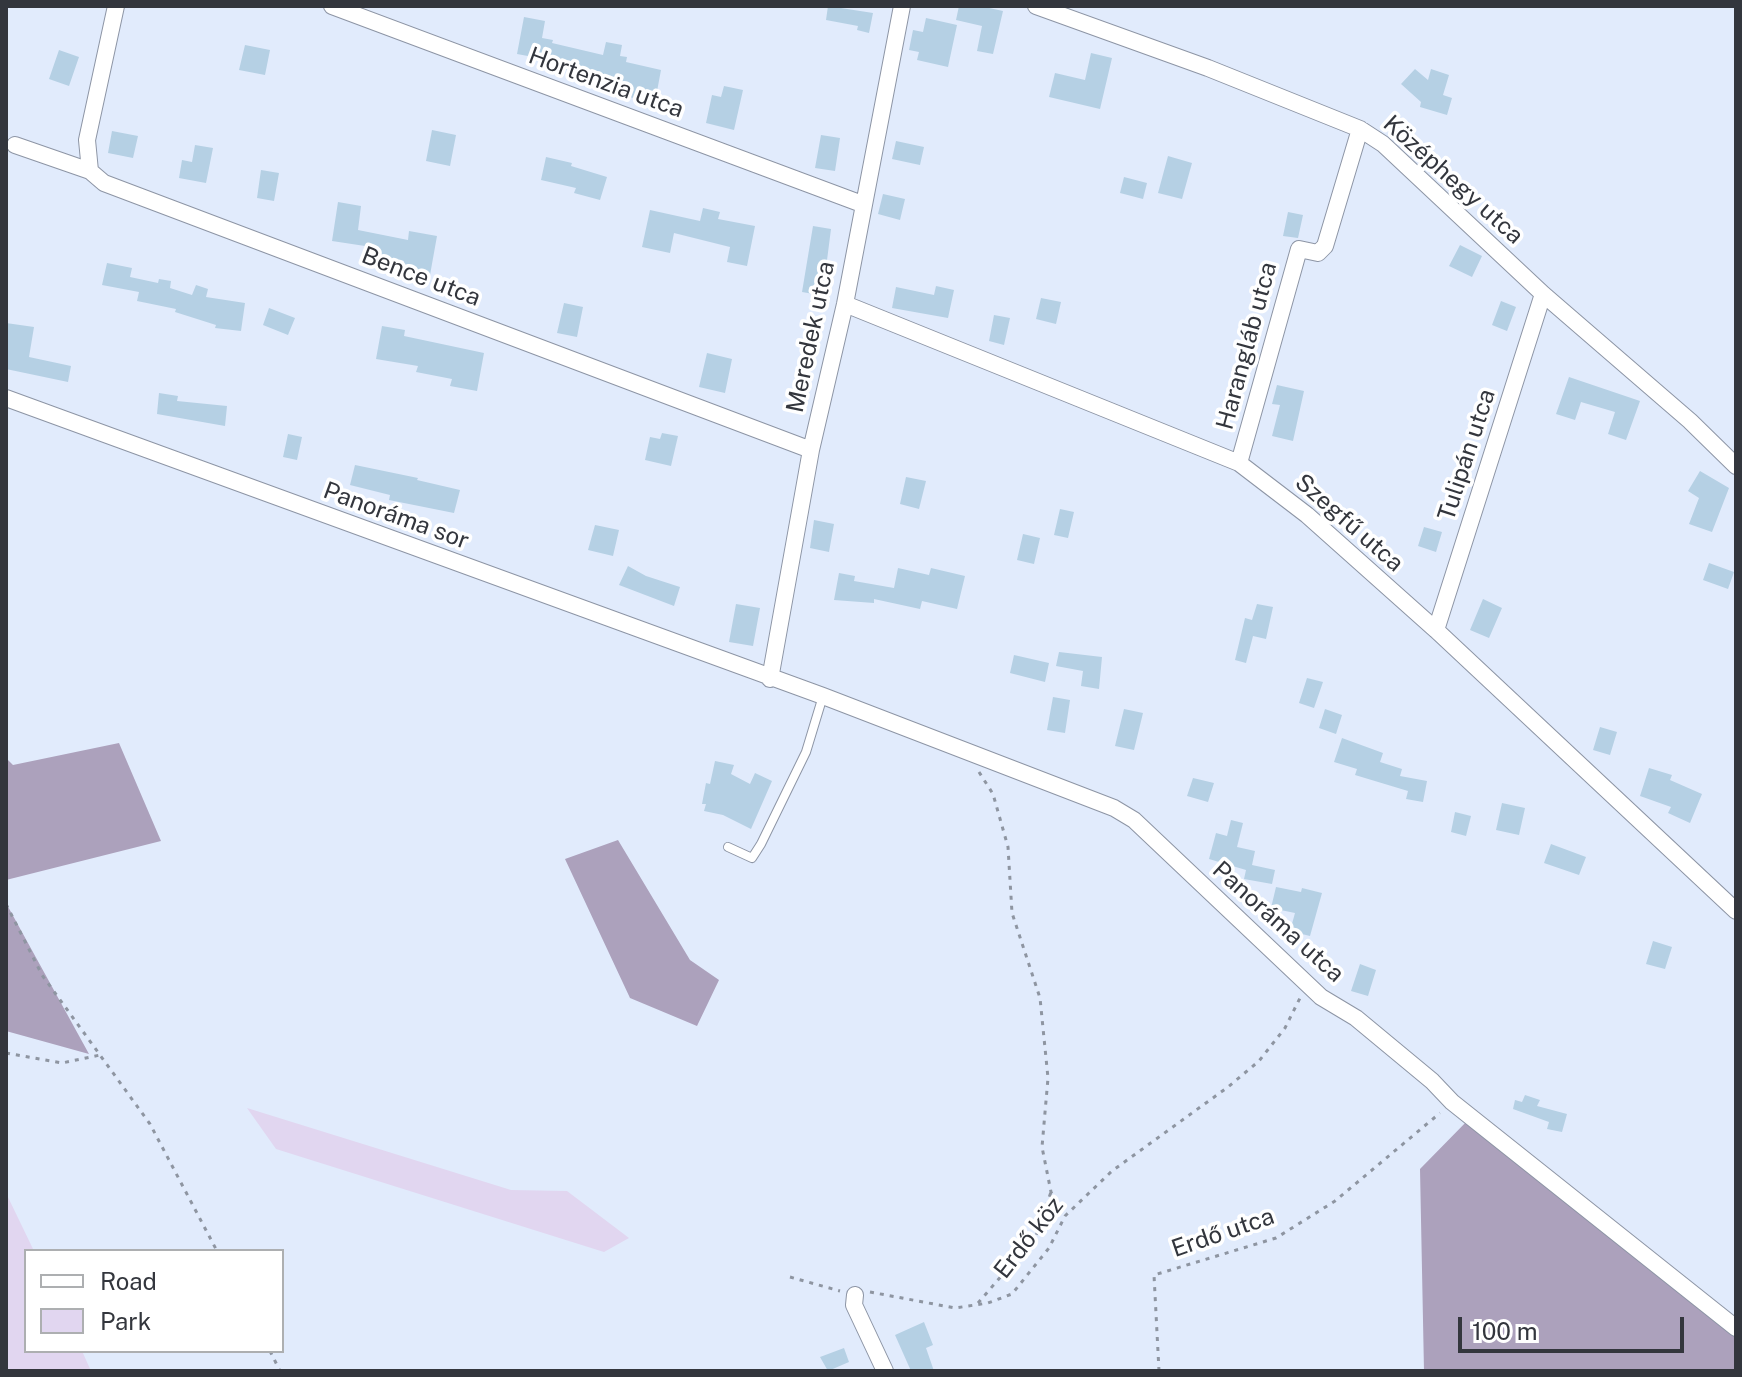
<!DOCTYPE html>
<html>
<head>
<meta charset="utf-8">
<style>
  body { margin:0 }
  #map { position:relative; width:1742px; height:1377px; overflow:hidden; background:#e1ebfc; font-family:"Public Sans",sans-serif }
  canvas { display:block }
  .frame { position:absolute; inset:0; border:8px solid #33363d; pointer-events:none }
  .legend { position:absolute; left:24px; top:1249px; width:260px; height:104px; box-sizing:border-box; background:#fff; border:2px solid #adafb1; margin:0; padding:10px 14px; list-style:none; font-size:24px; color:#33363d }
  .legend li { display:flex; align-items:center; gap:16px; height:40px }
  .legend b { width:40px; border:2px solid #adafb1 }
  .scale { position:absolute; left:1458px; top:1317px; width:226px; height:36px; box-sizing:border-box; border:4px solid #33363d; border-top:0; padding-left:10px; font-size:24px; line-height:28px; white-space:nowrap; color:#33363d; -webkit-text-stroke:6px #fff; paint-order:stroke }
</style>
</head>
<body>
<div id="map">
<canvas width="1742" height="1377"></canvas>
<div class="frame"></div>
<ul class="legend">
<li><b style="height:10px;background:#fff"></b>Road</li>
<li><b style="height:22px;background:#e1d6f0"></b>Park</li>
</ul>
<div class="scale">100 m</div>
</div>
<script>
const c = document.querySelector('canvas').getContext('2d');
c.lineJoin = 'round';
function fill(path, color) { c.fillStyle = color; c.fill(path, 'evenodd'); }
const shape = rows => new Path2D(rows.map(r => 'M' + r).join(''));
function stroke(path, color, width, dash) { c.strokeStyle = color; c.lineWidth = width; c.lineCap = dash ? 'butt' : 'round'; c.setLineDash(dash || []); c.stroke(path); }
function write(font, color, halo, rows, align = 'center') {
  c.font = font + ' "Public Sans",sans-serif'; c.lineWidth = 7; c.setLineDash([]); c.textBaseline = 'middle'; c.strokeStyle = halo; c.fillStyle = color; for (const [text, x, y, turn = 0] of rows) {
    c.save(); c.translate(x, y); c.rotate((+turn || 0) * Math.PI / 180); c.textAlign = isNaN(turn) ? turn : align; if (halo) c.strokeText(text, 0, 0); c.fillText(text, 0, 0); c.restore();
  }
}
fill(shape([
  [247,1108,511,1190,567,1191,629,1238,604,1252,276,1149],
  [6,1193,34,1251,26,1251,26,1351,82,1351,91,1371,6,1371]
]), '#e1d6f0');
fill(shape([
  [119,743,161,841,6,880,6,758,13,765],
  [618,840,690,960,719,980,697,1026,630,998,565,859],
  [6,903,89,1054,6,1031],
  [1470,1118,1736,1323,1736,1371,1424,1371,1420,1169]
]), '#aca1bc');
fill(shape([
  [828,6,873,13,869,33,857,30,858,26,826,20],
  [959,6,980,6,1003,11,993,54,977,51,982,26,956,20],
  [524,17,545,21,542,38,553,40,552,43,603,55,606,42,622,45,620,56,627,57,626,62,661,70,655,102,629,97,631,86,564,69,566,63,517,54],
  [926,18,957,25,948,67,917,60,919,52,909,50,913,30,923,32],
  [245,45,270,50,265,75,239,70],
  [59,50,79,57,69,86,49,79],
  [1091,53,1112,58,1100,109,1049,97,1055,73,1085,80],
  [1415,69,1428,80,1431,69,1449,75,1443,95,1452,98,1447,115,1420,107,1421,102,1401,84],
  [724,86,743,90,734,130,706,123,712,95,721,97],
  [432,130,456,135,450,166,426,161],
  [112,131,138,136,133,158,108,153],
  [821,135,840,138,835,171,815,168],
  [896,141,924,147,920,165,892,159],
  [195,145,213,148,206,183,179,178,182,160,192,162],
  [1168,156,1192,163,1182,199,1158,193],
  [546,157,572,163,571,166,607,177,600,200,574,193,576,188,541,180],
  [261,170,279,173,274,201,257,198],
  [1124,177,1147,183,1143,199,1120,193],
  [883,194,905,199,900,220,878,214],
  [338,202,361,206,358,230,408,240,409,231,437,236,430,275,402,271,404,261,364,253,365,246,332,241],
  [703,208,720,212,718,219,755,226,747,266,727,262,730,247,674,233,670,253,642,247,650,210,700,221],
  [1288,212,1303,215,1298,238,1283,236],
  [813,226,831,229,826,268,830,268,825,296,802,292],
  [1460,245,1482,256,1472,277,1449,266],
  [107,263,132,268,130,277,158,283,159,279,171,281,170,288,192,295,196,285,208,289,206,297,245,303,241,331,215,328,216,325,175,312,176,309,137,301,139,292,102,285],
  [936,286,954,290,948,318,892,308,896,287,934,295],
  [1041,298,1061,302,1056,324,1036,319],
  [1501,301,1516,307,1507,331,1492,325],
  [564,303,583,307,577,337,557,333],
  [269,308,295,318,288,335,263,325],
  [994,315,1010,318,1004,345,989,341],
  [6,323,34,327,29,357,71,366,68,382,6,369],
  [382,326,405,330,404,336,484,353,477,391,450,386,452,379,416,372,418,366,376,359],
  [707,353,732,359,725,393,699,387],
  [1569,377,1640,401,1626,440,1608,434,1615,412,1581,402,1575,420,1556,414],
  [1277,385,1304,391,1293,441,1272,436,1280,405,1272,404],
  [159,393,178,396,177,401,227,406,225,426,157,414],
  [662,433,678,436,671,466,645,460,650,437,660,439],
  [288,434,302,437,297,460,283,457],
  [355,465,418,478,417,480,460,490,454,513,389,500,390,495,350,485],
  [1700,471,1729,488,1712,532,1689,524,1699,498,1688,491],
  [906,477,926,481,919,509,900,504],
  [1060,509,1074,512,1068,538,1054,535],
  [814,520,834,524,829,552,810,548],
  [595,525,619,530,613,556,588,550],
  [1424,527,1442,532,1436,552,1418,546],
  [1023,534,1040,538,1034,564,1017,560],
  [1709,563,1734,572,1728,589,1703,580],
  [628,566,646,576,680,587,674,606,619,585],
  [898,568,929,575,931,568,965,576,957,609,922,601,920,609,874,599,874,603,834,600,839,573,855,576,854,581,894,588],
  [1483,599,1502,608,1489,638,1470,630],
  [736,604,760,608,753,646,729,642],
  [1257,604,1273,607,1266,639,1253,636,1246,663,1235,660,1245,618,1252,620],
  [1059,652,1102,657,1099,689,1081,686,1083,671,1056,666],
  [1014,655,1049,663,1045,682,1010,673],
  [1307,678,1323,682,1314,708,1299,703],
  [1053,697,1070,700,1065,733,1047,730],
  [1124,709,1143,713,1134,750,1115,746],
  [1325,709,1342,715,1336,734,1319,728],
  [1600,727,1617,732,1610,755,1593,750],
  [1342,738,1383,753,1380,762,1402,769,1400,776,1427,781,1423,802,1406,799,1408,791,1355,775,1357,769,1334,762],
  [715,761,734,765,731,774,750,784,755,773,772,781,751,829,723,815,704,811,706,804,702,804,706,783,710,784],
  [1649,768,1672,775,1670,780,1702,794,1690,823,1668,813,1671,807,1640,796],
  [1193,778,1214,783,1208,802,1187,796],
  [1502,803,1525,808,1519,835,1496,830],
  [1455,812,1471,816,1466,836,1451,832],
  [1231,820,1243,823,1237,847,1255,851,1252,865,1275,870,1272,884,1244,879,1246,870,1209,859,1216,833,1227,836],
  [1551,844,1586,857,1579,875,1544,863],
  [1276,887,1301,892,1302,888,1322,893,1310,936,1290,931,1295,913,1271,908],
  [1653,941,1672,947,1665,969,1646,964],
  [1360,964,1376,970,1368,996,1351,991],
  [1525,1095,1540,1100,1537,1106,1567,1114,1562,1132,1547,1129,1549,1122,1513,1109,1515,1100,1522,1102],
  [924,1322,933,1345,926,1348,934,1371,911,1371,895,1335],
  [844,1348,849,1362,828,1371,820,1357]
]), '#b5d0e4');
const service = shape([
  [728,847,752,858,761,844,806,752,823,696]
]);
const minor = shape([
  [332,6,862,204],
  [1036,6,1208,68,1360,129,1383,144,1543,294,1690,421,1736,466],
  [15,145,90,171,104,183,811,450],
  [90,171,87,140,116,6],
  [845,304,1239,463,1307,515,1436,630,1736,911],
  [6,398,823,696,1114,808,1134,820,1321,997,1356,1018,1432,1081,1452,1102,1736,1328],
  [1239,463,1299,249,1318,253,1325,246,1360,129],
  [1436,630,1543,294],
  [770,679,811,450,845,304,902,6],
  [855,1295,854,1305,885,1371]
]);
stroke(service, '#8d95a5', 10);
stroke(minor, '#8d95a5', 18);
stroke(shape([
  [979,772,993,794,1008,847,1012,913,1040,998,1048,1078,1042,1147,1051,1192,1065,1216],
  [6,904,42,975,150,1124,217,1251],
  [6,1053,62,1063,100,1055],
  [790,1277,840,1291],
  [870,1292,955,1308,988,1303,1012,1294,1049,1248,1065,1216,1112,1171,1228,1087,1259,1061,1285,1028,1300,998],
  [978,1303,1036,1236,1051,1192],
  [270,1351,280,1371],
  [1159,1371,1154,1275,1276,1238,1335,1201,1440,1113]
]), '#8e95a1', 3, [4, 6]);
stroke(service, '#fff', 8);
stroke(minor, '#fff', 16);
write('24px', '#33363d', '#fff', [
  ["Hortenzia utca",606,83,20],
  ["Középhegy utca",1453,180,42],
  ["Bence utca",421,277,21],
  ["Meredek utca",811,337,-78],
  ["Harangláb utca",1247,346,-75],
  ["Tulipán utca",1467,455,-72],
  ["Panoráma sor",396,516,20],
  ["Szegfű utca",1349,523,41],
  ["Panoráma utca",1278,922,42],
  ["Erdő utca",1223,1233,-19],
  ["Erdő köz",1029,1238,-52]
]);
</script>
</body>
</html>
